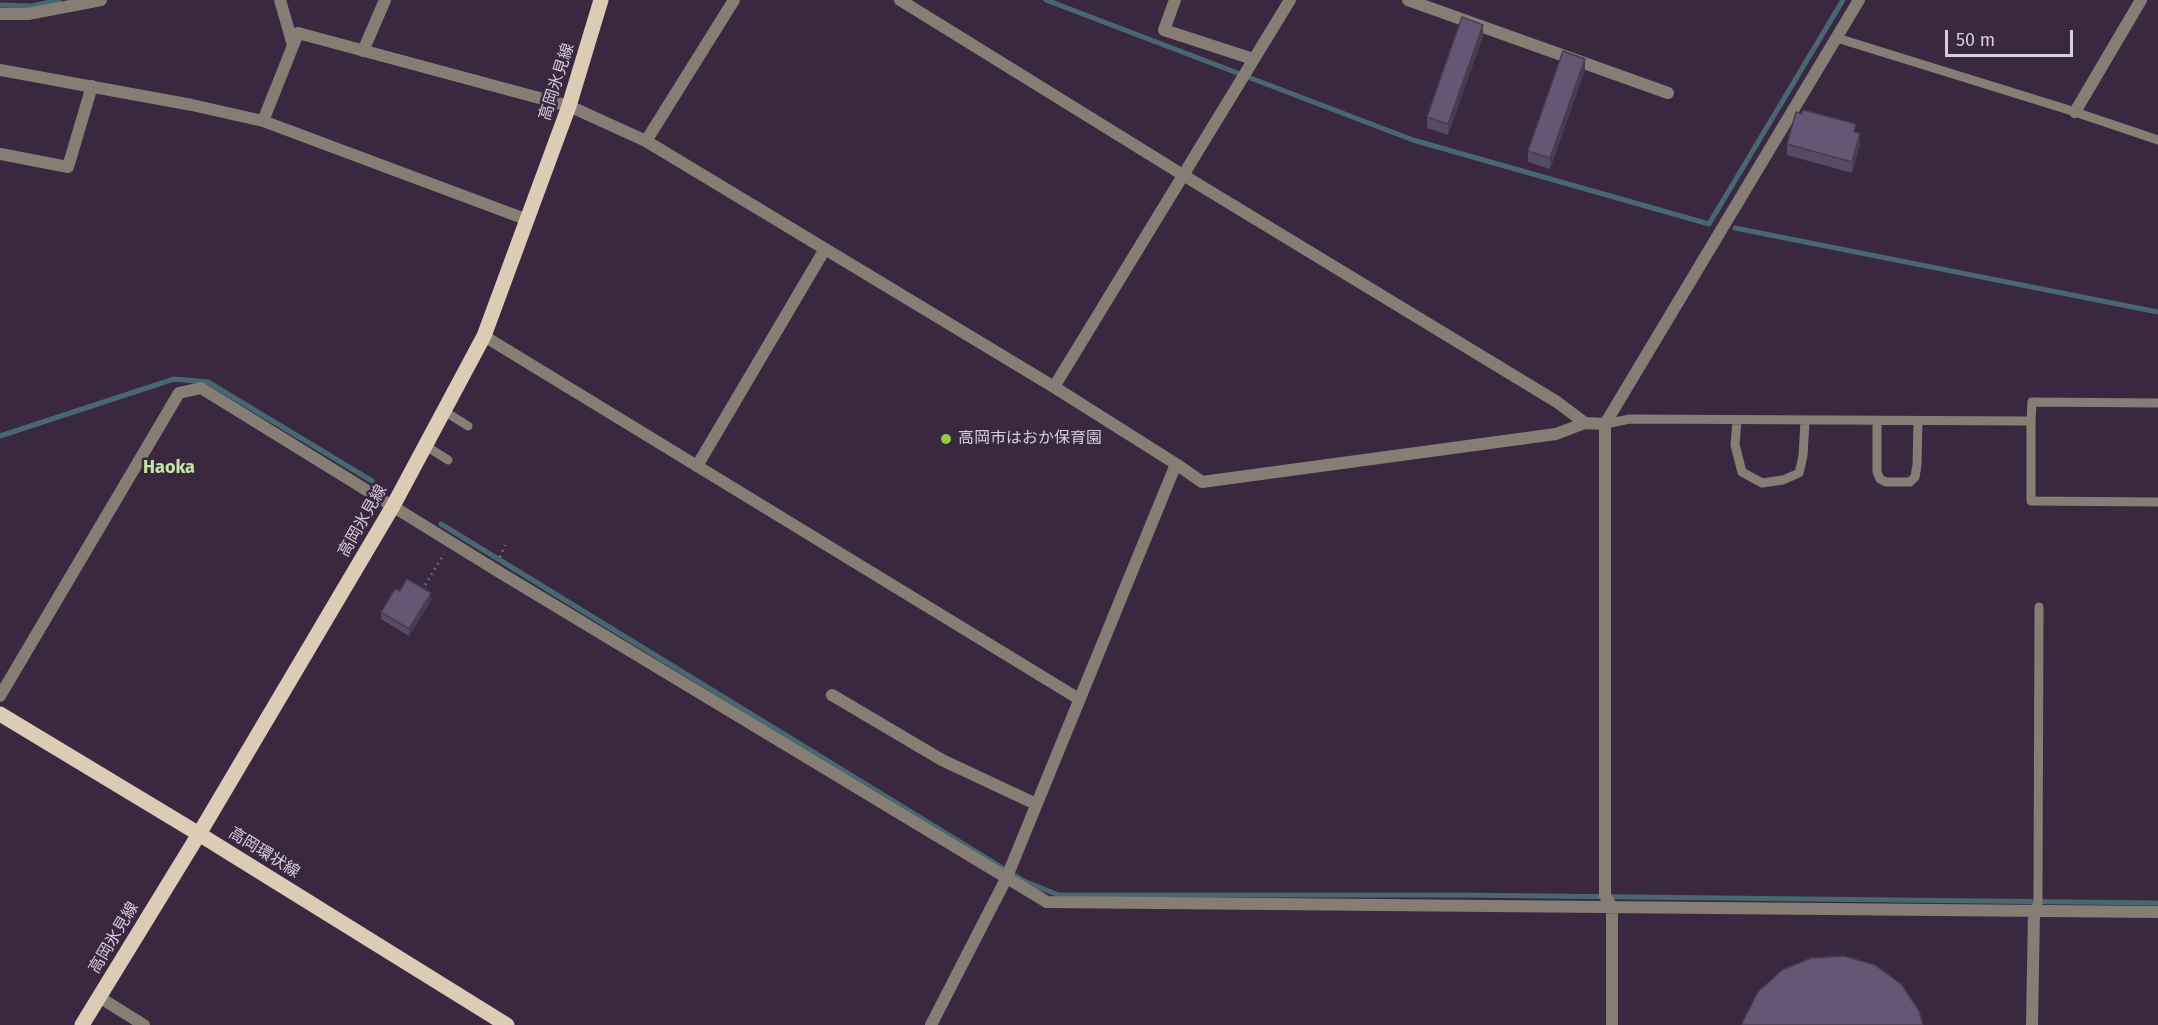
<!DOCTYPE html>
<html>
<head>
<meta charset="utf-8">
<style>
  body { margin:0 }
  #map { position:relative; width:2158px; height:1025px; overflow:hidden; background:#3a2840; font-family:"Fira Sans",sans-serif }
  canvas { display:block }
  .scale { position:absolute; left:1945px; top:30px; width:128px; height:27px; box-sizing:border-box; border:3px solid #d8cddc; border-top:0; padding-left:8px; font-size:18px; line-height:21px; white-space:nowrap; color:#d8cddc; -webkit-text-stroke:4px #3a2840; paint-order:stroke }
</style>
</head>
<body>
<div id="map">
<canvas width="2158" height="1025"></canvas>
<div class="scale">50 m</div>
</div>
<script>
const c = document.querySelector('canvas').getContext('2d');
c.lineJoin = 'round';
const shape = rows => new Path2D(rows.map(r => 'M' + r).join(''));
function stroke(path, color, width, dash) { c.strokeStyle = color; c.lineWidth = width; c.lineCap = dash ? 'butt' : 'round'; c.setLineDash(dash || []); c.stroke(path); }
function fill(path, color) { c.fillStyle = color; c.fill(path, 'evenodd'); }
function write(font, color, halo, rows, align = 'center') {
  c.font = font + ' "Fira Sans","Noto Sans JP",sans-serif'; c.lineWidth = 5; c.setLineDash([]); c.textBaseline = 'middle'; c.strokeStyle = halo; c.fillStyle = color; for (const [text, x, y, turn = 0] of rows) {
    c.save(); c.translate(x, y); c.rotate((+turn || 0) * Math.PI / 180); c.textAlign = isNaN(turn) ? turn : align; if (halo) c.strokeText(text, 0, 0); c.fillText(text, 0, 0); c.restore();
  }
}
stroke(shape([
  [1046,0,1413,140,1709,224,1843,0],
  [0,5,32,6,59,0],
  [1735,228,2158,312],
  [0,436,174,379,208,382,372,481],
  [441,524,1022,880,1058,895,1456,895,2158,903]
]), '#476871', 5);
stroke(shape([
  [500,557,505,545],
  [422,590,444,554]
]), '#7a6b7f', 3, [1.5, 4.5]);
stroke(shape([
  [1837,38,2069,110,2158,140],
  [444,411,468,426],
  [1737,420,1735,445,1742,472,1762,483,1783,480,1799,473,1803,456,1805,421],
  [1877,421,1877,472,1880,479,1886,482,1910,482,1915,477,1917,465,1918,421],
  [2031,421,2031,501,2158,502],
  [1605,424,1630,419,2031,421,2032,402,2158,403],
  [426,446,448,460],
  [2034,910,2038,903,2038,894,2039,607]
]), '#867e74', 9);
stroke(shape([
  [280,0,293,45],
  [900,0,1183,175,1557,402,1585,423],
  [1175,0,1164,30,1253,59],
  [1408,0,1668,93],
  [0,14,28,14,101,0],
  [363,51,385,0],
  [0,70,192,105,263,121,528,220],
  [2075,112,2141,0],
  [263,121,298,33,569,106,646,141,1054,387,1176,464,1202,482,1556,434,1585,423,1605,424],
  [646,141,734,0],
  [0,154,68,167,92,86],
  [484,336,1079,699],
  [1054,387,1290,0],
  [697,466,825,249],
  [832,695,942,760,1036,804],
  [0,696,179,393,201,388,504,575,1047,902,2158,912],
  [99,997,144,1025],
  [931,1025,1006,879,1176,464],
  [1612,1025,1612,907,1605,896,1605,424,1859,0],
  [2032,1025,2034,910]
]), '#867e74', 12);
stroke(shape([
  [0,714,199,834,507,1025],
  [82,1025,199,834,393,506,484,336,569,106,601,0]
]), '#dcccb6', 15);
fill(shape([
  [1483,36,1448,135,1427,128,1427,117],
  [1585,70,1550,169,1528,162,1528,151],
  [1856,132,1860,144,1852,173,1787,155,1787,144],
  [400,591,431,600,409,636,381,619,381,612]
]), '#574b63');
fill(shape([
  [1483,25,1483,36,1448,135,1448,124],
  [1585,59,1585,70,1550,169,1550,158],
  [1860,133,1860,144,1852,173,1852,162],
  [431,593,431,600,409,636,409,629]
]), '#473d50');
const building = shape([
  [1462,17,1483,25,1448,124,1427,117,1462,17],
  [1563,51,1585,59,1550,158,1528,151,1563,51],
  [1803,110,1856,124,1854,132,1860,133,1852,162,1787,144,1796,112,1802,114,1803,110],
  [407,579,431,593,409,629,381,612,395,589,400,591,407,579],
  [1844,956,1875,965,1901,984,1919,1011,1923,1025,1742,1025,1743,1021,1758,992,1782,970,1811,958,1844,956]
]);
fill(building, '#655773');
stroke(building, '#473d50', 1.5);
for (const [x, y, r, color] of [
  [946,439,6,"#90cd40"]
]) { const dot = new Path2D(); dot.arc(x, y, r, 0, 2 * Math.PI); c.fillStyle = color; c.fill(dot); stroke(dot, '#3a2840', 2); }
write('16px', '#d8cddc', '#3a2840', [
  ["高岡氷見線",557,82,-72],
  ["高岡氷見線",363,521,-60],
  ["高岡環状線",264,853,32],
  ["高岡氷見線",114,938,-59]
]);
write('16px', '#d8cddc', '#3a2840', [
  ["高岡市はおか保育園",958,439]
], 'left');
write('bold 18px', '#c3e6a0', '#3a2840', [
  ["Haoka",169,468]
]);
</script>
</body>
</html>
